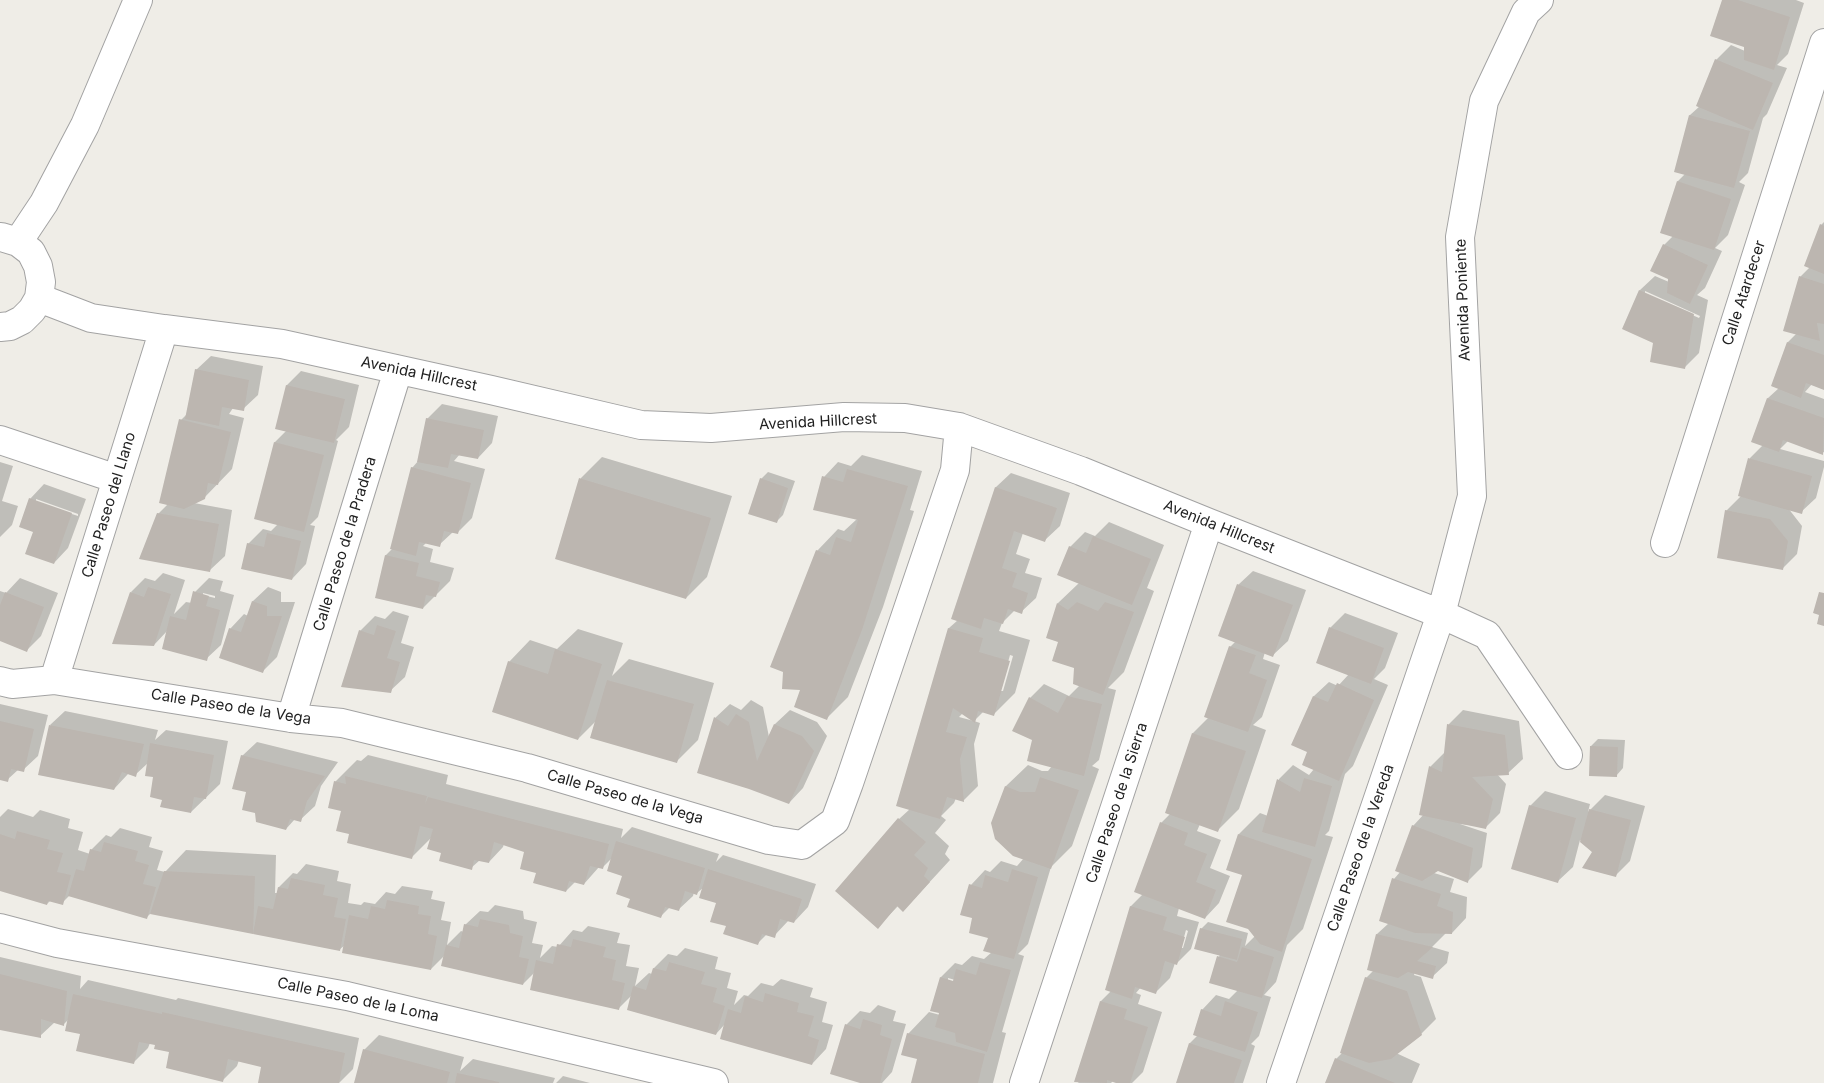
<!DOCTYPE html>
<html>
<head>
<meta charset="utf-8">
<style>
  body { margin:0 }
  canvas { display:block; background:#efede7 }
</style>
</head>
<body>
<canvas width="1824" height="1083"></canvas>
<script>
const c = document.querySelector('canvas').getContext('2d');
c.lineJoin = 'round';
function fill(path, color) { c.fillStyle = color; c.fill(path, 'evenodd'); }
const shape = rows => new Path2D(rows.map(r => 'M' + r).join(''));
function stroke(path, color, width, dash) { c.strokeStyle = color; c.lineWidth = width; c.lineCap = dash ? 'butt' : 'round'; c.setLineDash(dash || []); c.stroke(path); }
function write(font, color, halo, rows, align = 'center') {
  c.font = font + ' Inter,sans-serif'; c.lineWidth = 4; c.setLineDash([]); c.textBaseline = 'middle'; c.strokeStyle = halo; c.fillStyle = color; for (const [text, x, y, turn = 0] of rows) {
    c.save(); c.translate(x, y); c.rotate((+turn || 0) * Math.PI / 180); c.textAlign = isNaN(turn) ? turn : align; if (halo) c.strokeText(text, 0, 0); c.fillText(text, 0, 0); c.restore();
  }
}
fill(shape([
  [1723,0,1796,0,1804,3,1788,54,1777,65,1787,68,1767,114,1763,118,1748,173,1739,182,1745,185,1728,235,1715,248,1722,251,1705,288,1697,295,1708,300,1699,353,1685,367,1654,342,1624,328,1640,290,1655,276,1669,282,1664,245,1673,236,1661,232,1678,181,1685,174,1690,115,1700,106,1716,60,1731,45,1745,51,1745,46],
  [1645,291,1700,316,1699,318,1645,294],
  [1824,222,1824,388,1812,384,1805,392,1824,399,1824,452,1822,453,1788,441,1780,449,1824,461,1824,467,1816,498,1801,512,1788,508,1802,526,1797,554,1782,569,1726,511,1741,496,1750,458,1763,445,1753,441,1768,398,1779,388,1772,386,1788,342,1797,333,1800,277,1810,267,1821,225],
  [211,356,263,366,258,395,243,409,233,408,229,414,244,418,232,469,204,498,194,503,232,510,225,556,210,570,158,514,168,504,181,420,188,413,196,370],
  [301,371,359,385,349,427,336,440,338,441,318,517,310,525,315,526,306,564,292,579,248,544,263,529,271,531,278,524,275,442,286,431,287,385],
  [442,404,498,416,492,443,478,458,460,454,454,461,485,469,472,518,457,533,453,532,439,545,427,542,423,546,433,549,430,562,454,568,450,581,423,608,376,597,386,555,393,548,412,468,419,460,427,419],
  [862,455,922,471,910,510,914,511,883,607,848,697,827,718,801,689,817,551,838,529,844,531,857,519,824,477,838,462,851,466],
  [602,457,732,496,707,577,686,598,556,558,581,478],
  [0,462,13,466,2,501,18,506,12,525,0,537],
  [768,472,795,481,783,515,776,522,761,479],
  [1011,473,1070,493,1060,526,1045,540,1023,533,1016,554,1030,559,1025,573,1042,578,1036,598,1021,612,1015,610,1002,623,999,631,1030,640,1015,693,994,714,984,711,974,721,980,723,974,744,978,786,963,801,956,798,954,803,941,816,946,820,935,833,949,846,945,854,950,860,903,911,898,906,878,927,899,819,910,809,922,723,949,628,958,620,996,487],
  [1010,655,1013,656,1003,691,1000,691],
  [963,713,974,721,959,717],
  [44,484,86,499,68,548,54,563,34,531,30,499],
  [36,499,78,514,78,516,36,502],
  [1109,522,1164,545,1147,588,1154,591,1124,672,1108,688,1116,690,1099,760,1092,766,1099,769,1072,846,1051,867,1028,944,1018,954,1024,956,1002,1032,1006,1033,993,1083,912,1083,918,1058,908,1034,929,1012,940,1015,941,977,955,963,962,965,972,956,984,959,992,952,989,937,974,918,971,885,985,870,990,872,1001,861,1017,866,1024,858,992,823,1006,786,1028,765,1042,771,1048,771,1052,766,1034,740,1030,698,1044,684,1069,696,1080,685,1076,667,1059,641,1047,637,1058,603,1079,583,1070,547,1085,532,1095,536],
  [948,978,959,981,959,984,948,981],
  [1253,571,1306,590,1288,641,1273,655,1265,652,1263,659,1280,665,1262,717,1253,725,1266,730,1239,809,1218,830,1200,824,1197,831,1221,840,1210,868,1230,876,1219,903,1205,918,1179,908,1177,916,1199,922,1191,949,1177,963,1175,963,1170,978,1156,992,1141,987,1136,993,1141,995,1138,1004,1162,1012,1143,1072,1132,1083,1120,1083,1113,1081,1111,1083,1079,1083,1076,1081,1101,1001,1111,991,1131,906,1143,894,1161,823,1170,814,1193,733,1209,717,1230,647,1236,641,1238,585],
  [1186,930,1188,931,1183,948,1181,948],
  [163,573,185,580,174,614,186,602,192,603,195,592,209,578,223,581,220,591,234,595,221,645,206,659,168,630,154,645,131,592,145,578,155,581],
  [203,593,215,596,215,598,203,595],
  [20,578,58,593,41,636,27,650,0,640,0,591,6,593],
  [268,587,281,592,281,602,295,602,277,657,262,672,230,629,244,614,248,616,253,601],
  [393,611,409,616,401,643,414,647,405,677,390,691,360,631,375,616,385,619],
  [1345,613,1398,633,1385,668,1374,679,1388,685,1353,766,1345,774,1329,831,1325,835,1333,837,1303,929,1287,945,1276,982,1264,995,1271,997,1259,1036,1251,1044,1255,1046,1243,1083,1178,1083,1190,1043,1198,1035,1202,1010,1216,995,1229,999,1238,990,1211,982,1220,954,1201,929,1208,922,1248,933,1245,946,1255,936,1243,874,1228,869,1239,834,1260,813,1268,816,1279,779,1293,765,1309,775,1314,769,1309,752,1293,744,1314,696,1329,682,1338,686,1349,674,1330,628],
  [578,629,623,643,612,676,629,659,714,683,698,740,677,761,597,720,578,739,509,662,530,640,557,649],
  [751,700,763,707,769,737,775,724,790,710,817,722,827,736,803,788,789,803,749,788,699,772,715,718,730,704,741,710],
  [0,704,48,715,38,756,23,770,19,769,7,780,0,778],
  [1463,710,1519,721,1523,759,1508,773,1497,774,1506,784,1500,813,1486,827,1460,824,1487,833,1482,867,1468,881,1438,870,1434,873,1454,879,1450,892,1467,897,1466,918,1452,933,1446,933,1432,947,1449,952,1447,963,1432,977,1415,972,1414,975,1421,977,1436,1019,1421,1034,1396,1053,1420,1064,1412,1083,1326,1083,1336,1059,1342,1053,1366,978,1373,971,1377,934,1389,923,1394,879,1400,872,1413,826,1424,814,1430,767,1445,752,1449,724],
  [65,711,158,730,155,740,166,730,228,741,220,784,191,812,163,799,148,763,135,775,128,774,114,789,50,725],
  [1598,739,1625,740,1623,768,1616,776,1591,746],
  [257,742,338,762,321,786,315,806,300,820,295,819,286,829,256,812,248,791,242,756],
  [368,755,448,775,446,784,623,829,621,838,632,827,719,854,716,862,723,855,816,884,808,907,794,922,789,920,774,936,767,934,758,943,727,925,717,902,704,887,697,893,694,892,693,896,678,910,670,907,661,916,632,898,624,875,612,858,602,868,599,867,584,884,576,881,566,891,537,872,526,851,504,844,503,847,489,862,480,860,471,868,443,852,432,837,411,858,351,833,342,810,335,782,357,760,361,761],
  [1545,791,1590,804,1588,812,1605,795,1645,806,1630,861,1616,875,1580,840,1573,867,1558,881,1530,806],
  [8,809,33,817,40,810,70,819,68,828,83,832,78,850,90,854,91,850,106,835,111,837,120,828,152,837,149,847,163,851,157,870,165,872,186,850,276,855,275,893,278,893,279,887,293,873,297,874,306,864,339,871,337,881,351,884,348,903,361,905,364,902,375,904,386,892,395,894,402,886,433,891,431,899,445,902,441,920,451,922,447,945,461,931,464,932,465,925,480,911,488,912,495,905,523,911,524,919,537,922,532,943,543,945,540,958,552,946,558,947,573,930,582,932,588,926,620,933,617,943,630,945,626,966,639,968,635,986,649,973,652,974,654,968,668,954,677,956,685,948,718,957,715,969,731,973,727,988,738,991,734,1005,744,995,748,996,761,983,773,986,781,979,813,988,810,997,827,1002,822,1022,833,1025,826,1049,812,1064,725,1024,716,1034,632,995,619,1008,535,972,523,984,445,955,431,969,345,945,339,950,151,913,147,917,70,895,62,903,51,900,47,904,0,890,0,817],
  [0,957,81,976,80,989,88,980,176,1000,178,998,359,1038,353,1069,339,1083,259,1083,263,1066,239,1060,237,1066,223,1080,156,1044,150,1043,148,1048,134,1062,81,1033,68,1020,64,1024,55,1022,40,1036,0,1029],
  [878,1005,896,1011,893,1021,906,1024,892,1072,882,1083,865,1083,846,1025,860,1011,870,1013],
  [379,1035,464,1057,460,1071,473,1059,555,1078,553,1083,357,1083,364,1050],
  [563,1076,590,1083,556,1083]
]), '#0003');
fill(shape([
  [1722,0,1738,0,1790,17,1774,70,1744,60,1744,47,1710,36],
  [1715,59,1773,83,1753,130,1696,106],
  [1689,115,1750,131,1734,188,1674,172],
  [1677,181,1731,199,1714,250,1660,233],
  [1820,224,1824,226,1824,274,1804,266],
  [1663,244,1708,265,1690,304,1667,293,1668,279,1650,271],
  [1799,276,1824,284,1824,324,1817,323,1820,341,1783,331],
  [1639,290,1694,314,1685,369,1650,362,1653,343,1622,329],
  [1787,342,1824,355,1824,390,1806,383,1801,398,1771,386],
  [195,369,249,380,244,411,222,407,219,426,185,419],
  [286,385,345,399,334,443,275,429],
  [1767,398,1824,418,1823,455,1783,440,1779,452,1751,442],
  [426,418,484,430,478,459,451,454,448,468,417,462],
  [179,419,231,432,218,485,208,483,205,499,184,509,159,503],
  [274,442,324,455,304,532,254,519],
  [1748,458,1812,476,1802,514,1738,496],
  [411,467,471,483,458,534,444,531,440,547,419,542,416,556,390,549],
  [847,469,908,486,862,630,827,720,794,707,800,690,782,689,783,672,770,667,816,550,830,555,836,537,851,542,858,520,813,510,822,476,843,482],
  [579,478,711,518,686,599,555,559],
  [760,478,788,488,777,523,748,514],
  [995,487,1057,508,1045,542,1014,531,1002,568,1017,573,1012,587,1028,593,1022,614,1008,609,1003,624,984,618,981,629,951,619],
  [29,498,72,513,54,564,25,554,33,532,19,527],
  [1725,510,1770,519,1788,541,1783,570,1717,558],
  [157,513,219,524,210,572,139,559],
  [267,533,301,541,292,580,241,569,247,543,264,547],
  [1093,536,1151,559,1132,605,1057,575,1069,546,1086,553],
  [385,555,419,563,416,576,440,582,436,597,426,595,423,609,375,598],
  [1237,584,1293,605,1273,657,1218,636],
  [148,587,171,594,154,646,112,644,130,592,144,597],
  [193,591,209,596,206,606,220,610,207,661,162,649,170,616,186,620],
  [5,592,44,607,27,652,0,641,0,605],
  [1819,592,1824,593,1824,626,1817,624,1819,615,1813,613],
  [252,601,267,606,267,616,282,616,263,673,219,658,229,628,241,632],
  [1077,602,1098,611,1105,602,1134,612,1103,695,1073,684,1074,668,1052,661,1058,642,1046,638,1057,603,1068,610],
  [377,625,396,631,387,658,400,662,391,693,341,687,359,630,374,635],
  [1329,627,1384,648,1371,684,1316,663],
  [948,628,983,638,979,652,1010,661,994,716,978,711,975,723,953,708,946,732,967,737,960,759,964,802,947,797,940,819,896,806],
  [1229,646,1256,655,1249,673,1267,680,1248,732,1204,717],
  [555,649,602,664,578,740,492,712,508,661,548,674],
  [607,680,694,704,677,763,590,738],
  [1337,683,1374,700,1339,781,1302,765,1307,752,1291,745,1313,696,1328,702],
  [1067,696,1102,704,1084,776,1027,761,1032,740,1012,731,1029,697,1058,713],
  [736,714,749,722,757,761,774,724,802,736,814,751,789,804,749,789,697,773,714,717,728,726],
  [0,721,34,729,24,772,11,769,8,782,0,780],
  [1447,724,1505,735,1509,775,1472,777,1493,799,1486,829,1419,815,1429,766,1442,772],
  [49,725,144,744,136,777,122,772,114,790,38,775],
  [1192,733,1246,751,1218,832,1165,813],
  [150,743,214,755,206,799,194,797,191,813,160,807,162,800,150,797,153,777,145,776],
  [1590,746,1618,747,1617,777,1589,776],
  [241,755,325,776,307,801,301,822,290,819,286,830,256,822,255,813,242,810,246,792,232,789],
  [345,776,427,796,425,804,428,797,609,844,603,869,590,866,584,885,569,881,566,892,533,883,536,873,520,869,524,852,494,842,489,863,474,860,472,870,439,861,441,853,427,849,433,829,420,826,412,859,347,843,349,834,336,831,341,811,328,808,334,781,346,784],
  [1040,777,1079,790,1051,869,1013,856,995,839,991,823,1005,786,1020,792,1035,792],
  [1304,778,1332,786,1315,847,1262,832,1277,779,1300,792],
  [1529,805,1576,818,1558,883,1511,869],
  [1589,809,1631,820,1616,877,1582,868,1592,852,1580,842],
  [898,818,926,842,914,855,928,868,924,876,930,882,903,912,897,906,878,929,835,891],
  [1160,822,1188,833,1184,845,1207,854,1196,882,1216,890,1205,919,1134,892],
  [1412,825,1473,848,1468,883,1438,871,1422,881,1395,871],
  [17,831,50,840,47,849,63,853,57,872,71,875,63,905,48,901,47,905,0,891,0,834,15,839],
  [1238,834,1312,859,1282,952,1260,944,1248,929,1226,922,1242,875,1226,870],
  [616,841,705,868,697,895,685,891,679,911,665,907,661,918,627,907,630,899,616,894,622,876,607,871],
  [104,842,138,851,135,861,149,865,143,884,156,887,147,919,68,896,76,869,84,871,90,849,101,852],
  [708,869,802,899,794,923,780,919,775,938,762,934,758,945,723,934,726,926,710,922,716,903,699,898],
  [1012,869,1038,877,1014,959,983,951,988,938,969,933,972,918,960,915,969,884,982,888,985,875,1008,882],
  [164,871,255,876,253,934,258,906,273,909,278,887,288,889,291,878,325,885,323,895,338,898,334,917,346,919,340,951,253,934,150,914],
  [1392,878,1441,894,1437,906,1453,912,1452,934,1415,933,1379,921],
  [387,900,419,906,418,914,431,916,428,934,437,936,431,970,342,953,349,915,368,919,371,906,385,909],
  [1130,906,1167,917,1163,930,1185,937,1177,965,1165,961,1156,994,1135,987,1132,999,1105,990],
  [480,919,509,925,510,933,523,936,519,957,529,959,523,985,441,966,446,945,459,948,464,924,478,927],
  [1200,928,1242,939,1237,960,1194,949],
  [1376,934,1433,947,1417,961,1436,966,1433,979,1408,972,1398,978,1367,970],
  [573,939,606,947,603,957,616,960,612,980,625,983,619,1010,530,990,536,960,553,964,557,944,571,947],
  [1242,947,1274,957,1262,998,1209,983,1217,956,1237,962],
  [669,962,705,972,701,984,717,988,713,1002,725,1006,716,1035,627,1010,633,986,646,990,653,968,666,971],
  [980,962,1011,970,987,1052,956,1042,955,1033,935,1027,939,1013,930,1011,940,977,953,981,956,969,976,975],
  [0,974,67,991,64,1026,41,1019,41,1038,0,1030],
  [1365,977,1407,991,1422,1035,1391,1059,1369,1063,1340,1053],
  [765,993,799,1003,797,1012,814,1016,808,1036,819,1040,812,1065,720,1039,728,1009,741,1013,745,996,763,1002],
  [73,994,162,1014,162,1012,345,1053,339,1083,258,1083,261,1067,228,1059,223,1082,166,1068,169,1052,154,1049,155,1045,139,1042,134,1064,76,1051,80,1034,65,1031],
  [1100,1001,1127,1009,1124,1019,1148,1027,1130,1083,1116,1083,1107,1080,1107,1083,1074,1082],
  [1225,1001,1258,1012,1245,1052,1193,1035,1201,1009,1221,1016],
  [863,1019,882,1025,880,1035,892,1039,880,1083,860,1083,830,1074,845,1024,860,1029],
  [907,1033,985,1054,978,1083,911,1083,917,1059,901,1055],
  [1189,1043,1242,1060,1234,1083,1176,1083],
  [363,1049,450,1072,447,1083,354,1083],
  [1335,1058,1395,1083,1325,1083],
  [457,1073,499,1082,499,1083,455,1083]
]), '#bcb6b0');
const minor = shape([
  [18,242,44,203,85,125,138,0],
  [39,298,91,318,164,329,282,344,491,390,641,425,711,428,844,417,905,418,959,427,1081,471,1209,523,1441,614,1487,635,1568,755],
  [0,327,10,326,22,320,32,310,39,298,41,282,38,266,31,252,18,242,1,237],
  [0,440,117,479],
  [1665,543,1824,43],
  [54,680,164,329],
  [0,681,12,684,54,680,291,718,342,723,527,768,769,840,802,845,835,821,849,783,955,470,959,427],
  [291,718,398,370],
  [0,928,57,943,347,996,714,1083],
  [1024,1083,1209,523],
  [1281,1083,1441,614,1472,496,1460,237,1484,101,1526,12,1539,0]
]);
stroke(minor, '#a3a3a3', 30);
stroke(minor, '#fff', 28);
write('15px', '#1f1f1f', '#fff', [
  ["Calle Atardecer",1744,293,-72],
  ["Avenida Poniente",1463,300,-92],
  ["Avenida Hillcrest",419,374,12],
  ["Avenida Hillcrest",818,422,-3],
  ["Calle Paseo del Llano",109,505,-73],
  ["Avenida Hillcrest",1219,527,22],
  ["Calle Paseo de la Pradera",345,544,-73],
  ["Calle Paseo de la Vega",231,707,9],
  ["Calle Paseo de la Vega",625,797,16],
  ["Calle Paseo de la Sierra",1117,803,-72],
  ["Calle Paseo de la Vereda",1361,848,-71],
  ["Calle Paseo de la Loma",358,1000,12]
]);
</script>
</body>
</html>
